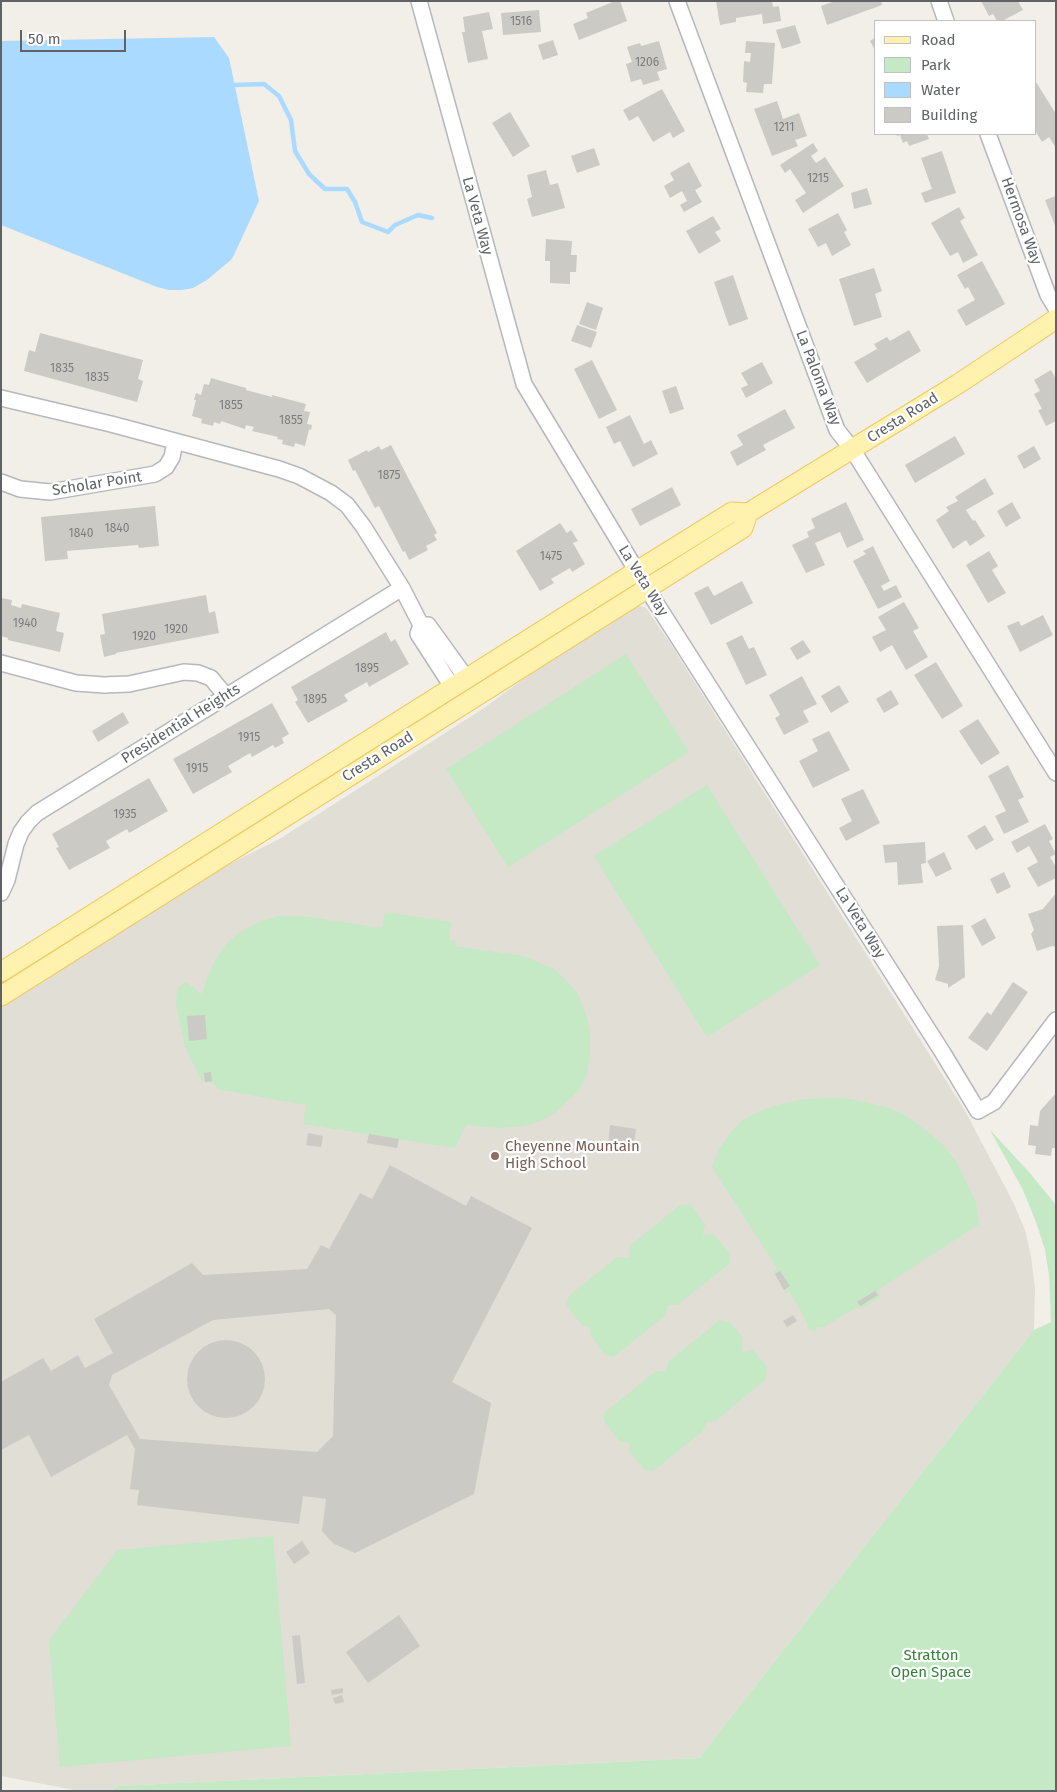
<!DOCTYPE html>
<html>
<head>
<meta charset="utf-8">
<style>
  body { margin:0 }
  #map { position:relative; width:1057px; height:1792px; overflow:hidden; background:#f1efe8; font-family:"Fira Sans",sans-serif }
  canvas { display:block }
  .frame { position:absolute; inset:0; border:2px solid #5f6368; pointer-events:none }
  .legend { position:absolute; left:874px; top:20px; width:162px; height:115px; box-sizing:border-box; background:#fff; border:1px solid #bfc1c3; margin:0; padding:6px 9px; list-style:none; font-size:15px; color:#5f6368 }
  .legend li { display:flex; align-items:center; gap:10px; height:25px }
  .legend b { width:25px; border:1px solid #bfc1c3 }
  .scale { position:absolute; left:20px; top:30px; width:106px; height:22px; box-sizing:border-box; border:2px solid #5f6368; border-top:0; padding-left:6px; font-size:15px; line-height:18px; white-space:nowrap; color:#5f6368; -webkit-text-stroke:4px #fff; paint-order:stroke }
</style>
</head>
<body>
<div id="map">
<canvas width="1057" height="1792"></canvas>
<div class="frame"></div>
<ul class="legend">
<li><b style="height:6px;background:#fff2af"></b>Road</li>
<li><b style="height:14px;background:#c5e8c5"></b>Park</li>
<li><b style="height:14px;background:#aadaff"></b>Water</li>
<li><b style="height:14px;background:#cccac5"></b>Building</li>
</ul>
<div class="scale">50 m</div>
</div>
<script>
const c = document.querySelector('canvas').getContext('2d');
c.lineJoin = 'round';
function fill(path, color) { c.fillStyle = color; c.fill(path, 'evenodd'); }
const shape = rows => new Path2D(rows.map(r => 'M' + r).join(''));
function stroke(path, color, width, dash) { c.strokeStyle = color; c.lineWidth = width; c.lineCap = dash ? 'butt' : 'round'; c.setLineDash(dash || []); c.stroke(path); }
function write(font, color, halo, rows, align = 'center') {
  c.font = font + ' "Fira Sans",sans-serif'; c.lineWidth = 4.5; c.setLineDash([]); c.textBaseline = 'middle'; c.strokeStyle = halo; c.fillStyle = color; for (const [text, x, y, turn = 0] of rows) {
    c.save(); c.translate(x, y); c.rotate((+turn || 0) * Math.PI / 180); c.textAlign = isNaN(turn) ? turn : align; if (halo) c.strokeText(text, 0, 0); c.fillText(text, 0, 0); c.restore();
  }
}
fill(shape([
  [638,605,646,608,670,643,964,1109,1013,1202,1025,1230,1031,1256,1035,1289,1034,1330,699,1758,118,1786,111,1791,79,1791,1,1776,1,1007,214,872,281,838,484,708,536,670]
]), '#e1ded6');
fill(shape([
  [626,654,689,752,508,867,446,769],
  [707,785,820,965,707,1037,594,856],
  [385,912,451,922,449,940,456,941,455,946,523,956,554,969,566,980,579,996,586,1014,590,1033,590,1053,587,1073,579,1090,556,1112,541,1121,524,1126,499,1128,466,1125,455,1148,303,1124,306,1105,217,1089,215,1084,202,1081,185,1047,176,1004,177,988,186,982,202,994,207,978,215,961,227,943,240,932,261,921,279,916,302,916,382,928],
  [830,1098,851,1099,890,1108,908,1117,924,1129,940,1142,956,1161,976,1203,979,1224,878,1290,880,1298,859,1309,857,1307,824,1327,817,1327,816,1331,807,1329,808,1324,789,1291,786,1293,773,1272,777,1268,712,1167,719,1149,731,1132,743,1120,762,1110,781,1104,805,1099],
  [990,1130,1029,1172,1056,1205,1056,1791,111,1791,118,1786,699,1758,1034,1330,1051,1322,1049,1275,1045,1250,1036,1222,1023,1190],
  [690,1204,705,1224,703,1235,714,1234,730,1254,729,1264,677,1305,668,1305,665,1316,613,1357,605,1355,591,1336,590,1327,582,1325,566,1305,569,1296,617,1257,629,1258,630,1246,680,1205],
  [720,1320,730,1322,743,1338,742,1352,753,1350,767,1367,766,1379,715,1421,706,1422,703,1431,653,1471,645,1470,629,1451,629,1443,619,1441,604,1421,604,1413,656,1371,665,1372,669,1361],
  [273,1536,291,1746,60,1767,49,1640,118,1550]
]), '#c5e8c5');
fill(shape([
  [214,37,229,58,259,201,232,259,207,280,193,288,182,290,169,290,157,287,1,225,1,41]
]), '#aadaff');
stroke(shape([
  [234,85,264,84,279,96,291,120,295,151,309,174,325,189,347,189,355,202,362,222,388,232,395,225,418,215,432,218]
]), '#aadaff', 4.5);
fill(shape([
  [615,1,620,1,627,21,579,40,573,24,588,18,586,13],
  [716,1,772,1,773,7,779,6,781,21,763,24,762,14,736,18,736,22,720,25],
  [835,1,881,1,882,5,827,25,821,6],
  [981,1,1018,1,1023,10,1002,21,997,21,993,14,989,16],
  [539,10,541,32,503,35,501,13],
  [489,12,493,29,482,31,488,59,468,63,462,32,465,32,463,17],
  [795,25,801,43,782,49,776,30],
  [876,37,876,52,870,41],
  [553,40,558,55,543,60,538,45],
  [659,41,667,69,657,72,660,80,643,85,641,79,631,82,626,64,632,62,627,47,640,43,641,46],
  [746,41,775,43,772,84,764,84,763,93,746,92,747,83,743,82,744,61,750,62,751,53,745,53],
  [1036,82,1056,114,1056,148,1049,137,1042,142,1036,132],
  [662,89,685,131,673,138,670,132,653,142,638,116,629,121,623,110],
  [777,101,783,119,799,113,807,136,795,140,798,146,772,156,754,109],
  [510,112,530,146,513,157,492,123],
  [896,134,927,134,929,139,909,146,907,141,903,143,900,135,897,136],
  [813,143,818,151,811,156,816,163,825,157,844,186,803,213,795,200,806,193,790,169,785,173,780,165],
  [594,148,600,165,577,173,571,156],
  [942,151,956,193,925,203,921,193,932,189,921,158],
  [689,162,702,186,695,190,702,202,684,212,680,205,687,201,682,191,670,198,664,186,674,180,670,173],
  [546,170,550,185,558,183,565,208,532,217,527,199,532,197,527,175],
  [867,188,872,204,854,209,851,193],
  [1056,196,1056,228,1045,200],
  [959,207,965,218,960,221,978,255,963,263,958,252,950,256,931,223],
  [838,213,847,230,844,232,851,245,832,256,826,243,818,247,808,229],
  [713,216,721,229,715,232,721,241,699,254,686,231],
  [546,239,572,241,571,255,577,255,576,272,570,272,570,284,550,283,550,261,545,261],
  [982,261,1005,304,966,326,957,310,975,300,968,287,965,289,957,275],
  [874,268,882,291,875,294,882,317,854,326,839,279],
  [733,275,748,319,729,326,714,282],
  [587,302,603,308,596,330,579,324],
  [577,325,597,332,591,348,571,341],
  [909,330,921,351,867,383,854,362,877,349,874,344,887,337,890,341],
  [40,333,143,360,138,379,143,381,137,402,24,371,29,350,35,352],
  [592,360,617,410,599,419,574,369],
  [762,362,773,383,746,398,741,388,748,385,741,373],
  [1051,370,1056,379,1056,421,1046,426,1038,410,1042,409,1034,394,1040,391,1034,380],
  [211,378,246,388,246,390,272,397,272,395,306,404,304,411,310,412,307,424,312,425,311,430,309,429,305,446,295,443,294,447,282,444,283,440,277,439,278,437,252,431,254,427,246,425,245,429,221,421,220,424,214,422,213,426,201,423,202,419,192,416,196,400,194,400,196,393,201,395,204,384,209,385],
  [676,386,684,409,670,414,662,391],
  [785,409,795,428,763,445,766,450,737,466,730,452,743,445,737,435],
  [630,415,644,444,651,440,658,454,633,467,620,441,614,444,606,427],
  [955,436,965,454,915,483,905,465],
  [391,445,437,533,434,535,437,540,426,546,428,550,409,560,405,551,403,552,379,506,375,508,355,470,353,471,348,460,367,450,368,452,379,446,381,450],
  [1034,446,1041,459,1024,469,1017,456],
  [985,478,994,494,966,510,973,521,975,520,985,536,970,546,966,540,953,549,936,520,949,511,946,507,958,501,955,497],
  [672,487,681,505,640,526,631,509],
  [846,502,864,540,847,548,840,532,815,543,825,565,806,573,792,545,809,537,807,532,815,528,811,519],
  [1012,502,1021,518,1006,527,997,511],
  [155,506,159,546,139,548,138,545,67,551,68,559,45,561,41,517],
  [560,523,567,533,571,530,578,541,573,543,585,564,572,572,570,568,551,579,554,583,540,591,516,551],
  [873,546,890,581,881,586,884,591,896,585,902,597,878,609,853,561,866,554,863,551],
  [989,551,998,566,992,570,1006,593,988,603,966,565],
  [742,581,753,603,711,625,694,593,708,586,714,596],
  [206,595,209,613,215,611,219,633,116,653,116,654,104,657,100,635,105,634,102,614],
  [1,598,12,600,11,605,21,608,22,604,60,613,56,631,64,633,60,652,8,640,8,638,1,636],
  [904,602,919,628,913,631,928,657,906,670,892,645,880,652,872,637,886,630,878,617],
  [1043,615,1053,635,1020,652,1007,626,1019,621,1021,626],
  [386,632,391,642,395,639,409,664,369,687,367,682,344,695,348,701,308,723,295,702,298,700,291,687],
  [742,635,749,649,754,647,767,675,746,685,726,643],
  [803,640,811,652,797,660,790,648],
  [936,662,963,706,942,719,914,675],
  [802,676,817,704,803,711,809,722,784,735,775,718,780,715,769,695],
  [839,685,849,702,831,713,821,696],
  [891,690,899,704,884,713,876,699],
  [272,703,289,734,282,738,284,743,275,748,273,745,252,757,250,753,228,766,232,772,193,794,173,759],
  [123,712,129,723,98,742,92,731],
  [978,719,1000,753,981,765,959,731],
  [829,731,850,770,813,788,799,761,818,751,812,739],
  [1008,765,1024,797,1018,800,1029,822,1004,834,995,816,1006,811,988,776],
  [149,778,168,811,129,833,127,829,106,841,110,848,69,870,56,848,59,847,52,834],
  [863,789,880,823,846,841,839,828,852,821,841,799],
  [1045,824,1053,839,1049,841,1056,854,1050,857,1056,867,1056,878,1038,887,1027,868,1038,862,1029,846,1017,853,1011,842],
  [985,825,994,840,976,850,967,836],
  [925,842,926,863,921,864,923,883,898,885,897,862,885,863,883,845],
  [944,852,952,869,936,877,927,861],
  [1004,872,1011,887,997,894,990,879],
  [1056,893,1056,947,1052,946,1037,951,1031,934,1034,930,1028,914,1043,909],
  [985,918,996,938,982,946,971,926],
  [963,925,965,977,948,988,948,984,935,980,939,966,937,926],
  [1013,982,1028,992,987,1051,968,1038,987,1012,991,1015],
  [205,1015,207,1039,189,1041,187,1016],
  [211,1072,212,1081,205,1082,204,1073],
  [1056,1093,1056,1148,1052,1148,1051,1156,1035,1154,1036,1146,1028,1145,1030,1125,1038,1126,1040,1111],
  [610,1125,636,1129,633,1150,608,1146],
  [308,1133,323,1136,321,1147,306,1145],
  [369,1134,399,1139,397,1148,367,1143],
  [390,1165,466,1206,471,1196,532,1228,452,1382,491,1403,474,1494,355,1553,334,1544,322,1531,326,1499,303,1496,299,1524,137,1505,139,1490,130,1489,135,1449,127,1435,51,1477,29,1435,1,1450,1,1382,43,1358,51,1371,78,1355,85,1368,113,1353,94,1319,192,1263,203,1275,307,1269,321,1245,329,1249,360,1193,372,1199],
  [329,1309,336,1315,333,1436,317,1452,140,1439,109,1385,112,1375,213,1320],
  [780,1271,790,1286,784,1290,775,1274],
  [875,1291,878,1295,860,1306,857,1302],
  [793,1315,797,1321,787,1327,783,1321],
  '187 1379a39 39 0 1 1 78 0a39 39 0 1 1-78 0Z',
  [302,1541,310,1553,294,1564,286,1552],
  [399,1615,420,1646,368,1683,346,1652],
  [300,1635,305,1683,297,1684,292,1636],
  [343,1688,343,1693,332,1695,331,1690],
  [342,1695,344,1702,335,1704,333,1698]
]), '#cccac5');
const minor = shape([
  [419,1,524,384,656,603,943,1053,978,1111,994,1102,1056,1020],
  [677,1,837,430,852,449,1056,773],
  [939,1,946,21],
  [988,134,1048,295,1056,308],
  [1,398,111,424,279,469,299,476,331,493,347,505,363,526,402,588,421,625,418,634,453,688],
  [1,482,20,489,50,492,155,474,166,467,172,457,175,442],
  [421,625,428,625,467,679],
  [1,663,76,683,104,685,129,684,184,672,198,673,211,678,226,696],
  [1,893,7,880,16,844,21,832,28,822,37,813,402,588]
]);
const major = shape([
  [1,972,637,571,732,512,748,513,958,384,1056,319],
  [1,996,743,528,748,513]
]);
stroke(minor, '#b5b8bc', 18);
stroke(major, '#f2c960', 21);
stroke(minor, '#fff', 15);
stroke(major, '#fff2af', 19);
for (const [x, y, r, color] of [
  [495,1156,5,"#8d6e63"]
]) { const dot = new Path2D(); dot.arc(x, y, r, 0, 2 * Math.PI); c.fillStyle = color; c.fill(dot); stroke(dot, '#fff', 2); }
write('12px', '#7a7d7f', null, [
  ["1516",521,22],
  ["1206",647,63],
  ["1211",784,128],
  ["1215",818,179],
  ["1835",62,369],
  ["1835",97,378],
  ["1855",231,406],
  ["1855",291,421],
  ["1875",389,476],
  ["1840",117,529],
  ["1840",81,534],
  ["1475",551,557],
  ["1940",25,624],
  ["1920",176,630],
  ["1920",144,637],
  ["1895",367,669],
  ["1895",315,700],
  ["1915",249,738],
  ["1915",197,769],
  ["1935",125,815]
]);
write('15px', '#5f6368', '#fff', [
  ["La Veta Way",477,216,75],
  ["Hermosa Way",1021,221,70],
  ["La Paloma Way",818,378,69],
  ["Cresta Road",903,418,-32],
  ["Scholar Point",97,484,-9],
  ["La Veta Way",643,581,58],
  ["Presidential Heights",181,724,-32],
  ["Cresta Road",378,757,-32],
  ["La Veta Way",860,923,58]
]);
write('15px', '#785e54', '#fff', [
  ["Cheyenne Mountain",505,1147],
  ["High School",505,1164]
], 'left');
write('15px', '#348238', '#fff', [
  ["Stratton",931,1656],
  ["Open Space",931,1673]
]);
</script>
</body>
</html>
